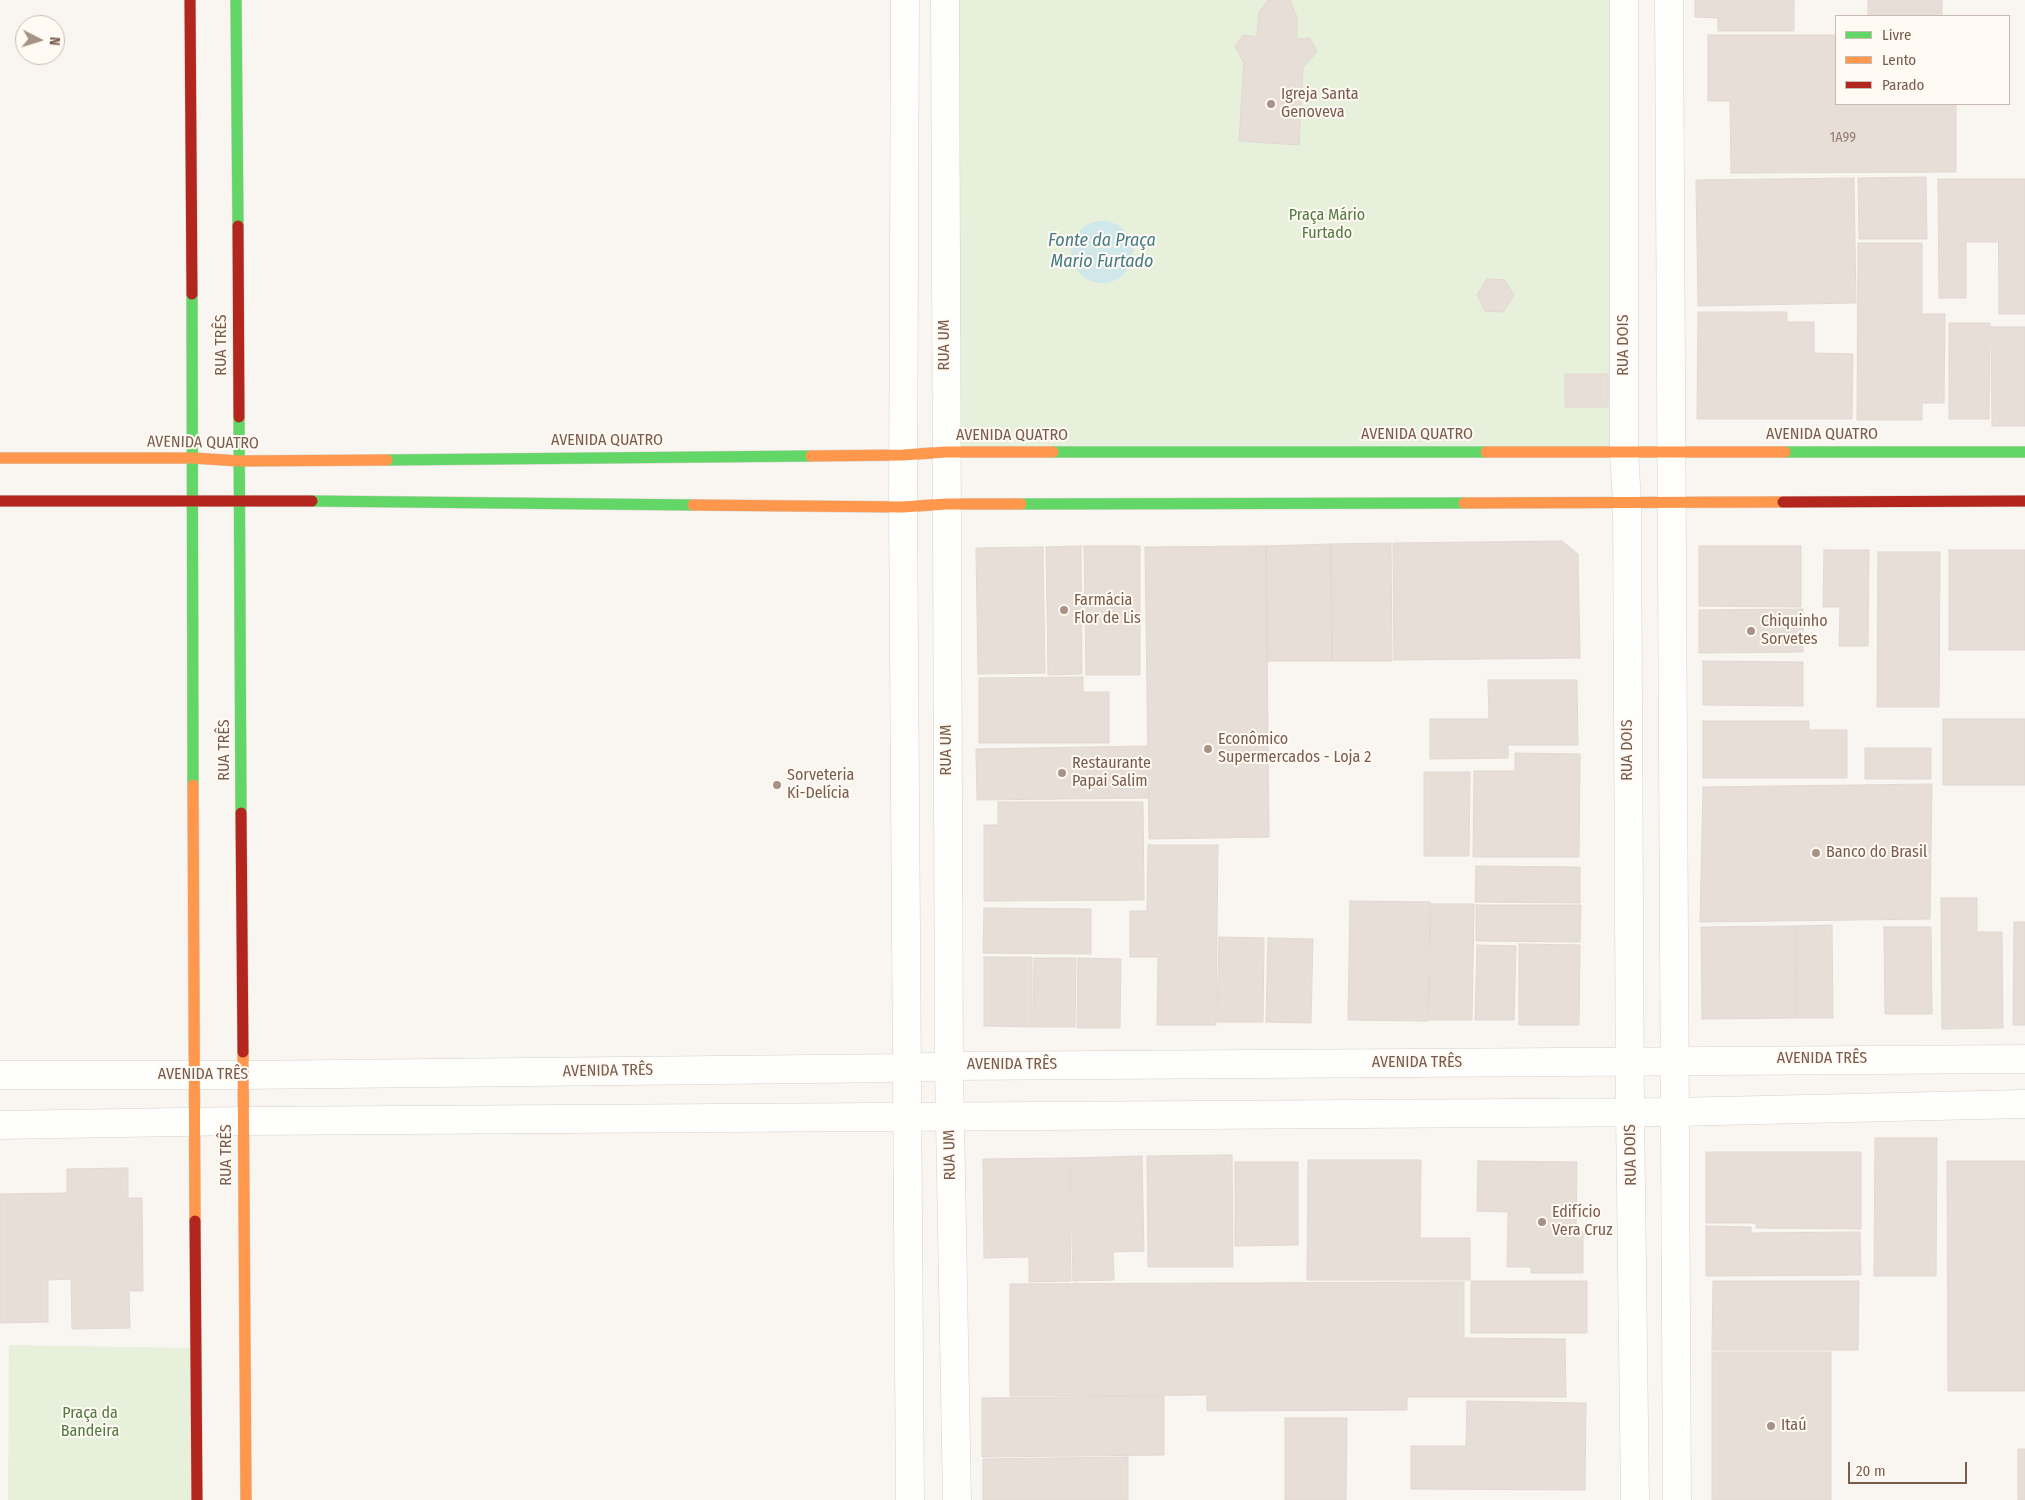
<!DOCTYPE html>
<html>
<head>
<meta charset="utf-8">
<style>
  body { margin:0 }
  #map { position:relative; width:2025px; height:1500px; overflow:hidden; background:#f9f5f0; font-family:"Fira Sans Condensed",sans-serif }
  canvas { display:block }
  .legend { position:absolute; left:1835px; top:15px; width:175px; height:90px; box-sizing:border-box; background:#fffaf3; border:1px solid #cabbb1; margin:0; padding:6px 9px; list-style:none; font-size:15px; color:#7a5c4d }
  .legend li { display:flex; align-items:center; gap:10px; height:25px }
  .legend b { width:25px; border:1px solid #cabbb1 }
  .north { position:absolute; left:15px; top:15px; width:50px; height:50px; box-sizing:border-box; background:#fffaf3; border:1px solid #cabbb1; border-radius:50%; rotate:95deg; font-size:14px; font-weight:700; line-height:20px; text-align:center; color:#7a5c4d }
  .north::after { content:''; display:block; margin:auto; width:18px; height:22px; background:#a69286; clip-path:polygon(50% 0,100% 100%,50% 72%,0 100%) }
  .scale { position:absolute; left:1848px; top:1462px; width:119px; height:22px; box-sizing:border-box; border:2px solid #7a5c4d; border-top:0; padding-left:6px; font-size:15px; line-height:18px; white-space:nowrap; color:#7a5c4d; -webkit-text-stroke:4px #fffaf3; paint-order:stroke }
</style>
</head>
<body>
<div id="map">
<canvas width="2025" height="1500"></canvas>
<ul class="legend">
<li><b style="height:6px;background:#63d668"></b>Livre</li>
<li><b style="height:6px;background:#ff974d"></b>Lento</li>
<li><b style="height:6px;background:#b3261e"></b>Parado</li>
</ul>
<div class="north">N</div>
<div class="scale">20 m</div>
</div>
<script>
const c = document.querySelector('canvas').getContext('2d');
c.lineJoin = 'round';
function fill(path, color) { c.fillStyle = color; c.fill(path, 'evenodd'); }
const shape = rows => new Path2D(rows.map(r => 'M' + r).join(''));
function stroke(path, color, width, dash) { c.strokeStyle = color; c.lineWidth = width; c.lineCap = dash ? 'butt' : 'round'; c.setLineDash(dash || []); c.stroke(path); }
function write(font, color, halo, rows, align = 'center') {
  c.font = font + ' "Fira Sans Condensed",sans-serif'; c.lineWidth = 4; c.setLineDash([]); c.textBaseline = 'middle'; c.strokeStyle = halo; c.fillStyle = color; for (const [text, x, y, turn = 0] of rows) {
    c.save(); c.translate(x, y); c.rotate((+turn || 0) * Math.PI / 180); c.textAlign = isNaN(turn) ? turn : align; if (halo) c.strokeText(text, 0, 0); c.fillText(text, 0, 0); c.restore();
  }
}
fill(shape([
  [946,0,1623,0,1623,449,946,451],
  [9,1345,193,1348,195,1500,8,1500]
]), '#e7f0db');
fill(shape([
  '1071 252a31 31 0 1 1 62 0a31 31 0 1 1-62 0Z'
]), '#d0e8ea');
const building = shape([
  [1268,0,1290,0,1297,17,1297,39,1310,38,1317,52,1303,67,1299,145,1239,141,1244,63,1235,46,1243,35,1257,37,1259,12,1268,0],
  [1695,0,1794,0,1794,31,1718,31,1718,18,1695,17,1695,0],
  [1868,0,1942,0,1942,16,1868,16,1868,0],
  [1708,35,1836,35,1836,104,1956,104,1956,172,1731,173,1730,101,1708,101,1708,35],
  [1926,177,1927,239,1859,239,1858,178,1926,177],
  [1854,178,1856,303,1698,306,1696,180,1854,178],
  [1938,179,1997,179,1997,242,1966,242,1966,298,1939,298,1938,179],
  [1998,179,2025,179,2025,314,1999,314,1998,179],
  [1858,243,1922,243,1922,314,1945,314,1944,403,1922,403,1922,420,1857,420,1858,243],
  [1487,279,1505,280,1514,296,1503,312,1485,311,1477,295,1487,279],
  [1698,312,1787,312,1787,322,1814,322,1814,353,1853,354,1852,419,1697,419,1698,312],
  [1949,323,1990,323,1989,419,1949,419,1949,323],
  [1991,327,2025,327,2025,426,1992,426,1991,327],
  [1565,374,1608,374,1608,407,1565,407,1565,374],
  [1562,541,1578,554,1580,658,1394,660,1393,543,1562,541],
  [1391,543,1392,661,1332,661,1331,544,1391,543],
  [1331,544,1332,661,1267,661,1266,546,1331,544],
  [1081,546,1082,674,1048,675,1046,547,1081,546],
  [1084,546,1140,546,1140,675,1086,675,1084,546],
  [1266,546,1269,837,1149,839,1145,547,1266,546],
  [1699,546,1801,546,1801,607,1699,606,1699,546],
  [1043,547,1045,673,978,674,976,548,1043,547],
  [1824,550,1869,550,1868,646,1839,646,1840,607,1823,607,1824,550],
  [1949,550,2025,550,2025,650,1949,650,1949,550],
  [1878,552,1940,552,1939,707,1877,707,1878,552],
  [1803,609,1803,652,1699,653,1699,610,1803,609],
  [1703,661,1803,662,1803,706,1703,705,1703,661],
  [1083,677,1083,692,1109,692,1109,743,979,743,979,678,1083,677],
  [1488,680,1577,680,1578,745,1508,745,1508,758,1430,759,1430,719,1489,719,1488,680],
  [1943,719,2025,719,2025,785,1943,785,1943,719],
  [1703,721,1809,721,1809,730,1847,730,1847,778,1703,778,1703,721],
  [1147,746,1148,798,977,800,976,749,1147,746],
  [1865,748,1931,748,1931,779,1865,779,1865,748],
  [1515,753,1580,754,1579,857,1473,857,1474,771,1515,771,1515,753],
  [1424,772,1470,772,1469,856,1424,856,1424,772],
  [1932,784,1930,919,1700,922,1703,787,1932,784],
  [998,802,1143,802,1144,900,984,901,984,825,998,825,998,802],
  [1148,845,1218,845,1216,1025,1157,1025,1158,957,1130,957,1130,911,1147,911,1148,845],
  [1476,866,1580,867,1580,903,1475,902,1476,866],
  [1941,898,1977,898,1977,932,2002,932,2003,1028,1942,1029,1941,898],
  [1350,901,1430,902,1428,1021,1348,1020,1350,901],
  [1431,904,1474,904,1472,1020,1429,1020,1431,904],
  [1476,905,1581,905,1580,942,1476,941,1476,905],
  [984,908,1091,909,1091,954,983,953,984,908],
  [2014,922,2025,922,2025,1025,2013,1025,2014,922],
  [1832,925,1833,1018,1797,1018,1796,926,1832,925],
  [1796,926,1796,1018,1702,1019,1701,927,1796,926],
  [1884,927,1931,927,1932,1014,1885,1014,1884,927],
  [1219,937,1264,938,1263,1022,1217,1022,1219,937],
  [1268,938,1313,939,1311,1023,1266,1022,1268,938],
  [1519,944,1580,945,1579,1025,1519,1025,1519,944],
  [1477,945,1516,946,1514,1020,1475,1020,1477,945],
  [984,957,1032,957,1032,1027,984,1026,984,957],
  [1034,958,1076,958,1075,1027,1033,1027,1034,958],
  [1078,958,1121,959,1120,1028,1077,1028,1078,958],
  [1875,1138,1937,1138,1936,1276,1874,1276,1875,1138],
  [1706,1152,1861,1152,1861,1229,1756,1228,1756,1223,1706,1223,1706,1152],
  [1232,1155,1233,1267,1148,1267,1147,1156,1232,1155],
  [1142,1156,1144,1251,1113,1252,1114,1280,1073,1281,1070,1158,1142,1156],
  [1069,1158,1071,1281,1029,1282,1029,1257,984,1258,983,1159,1069,1158],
  [1308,1160,1421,1160,1420,1238,1470,1238,1470,1280,1307,1280,1308,1160],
  [1478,1161,1577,1162,1576,1232,1583,1232,1583,1273,1531,1273,1531,1267,1507,1267,1508,1212,1477,1211,1478,1161],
  [1947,1161,2025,1161,2025,1391,1948,1391,1947,1161],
  [1235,1162,1298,1162,1298,1245,1235,1246,1235,1162],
  [128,1168,128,1198,142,1198,143,1291,129,1291,130,1328,72,1329,71,1279,48,1280,48,1322,0,1323,0,1194,67,1193,67,1169,128,1168],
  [1706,1226,1751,1227,1751,1233,1860,1232,1861,1275,1706,1276,1706,1226],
  [1471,1281,1587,1281,1587,1333,1471,1333,1471,1281],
  [1713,1281,1859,1281,1858,1350,1712,1350,1713,1281],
  [1464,1282,1464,1338,1565,1339,1566,1397,1407,1397,1407,1410,1207,1411,1207,1395,1010,1396,1010,1284,1464,1282],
  [1712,1352,1831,1352,1831,1500,1712,1500,1712,1352],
  [1164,1396,1164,1455,982,1457,982,1398,1164,1396],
  [1467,1401,1586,1403,1585,1490,1411,1489,1411,1446,1466,1446,1467,1401],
  [1285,1418,1347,1418,1346,1500,1285,1500,1285,1418],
  [2018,1449,2025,1449,2025,1500,2018,1500,2018,1449],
  [1128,1457,1128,1500,983,1500,983,1459,1128,1457]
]);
fill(building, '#e6ded7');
stroke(building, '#e2d8d2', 1);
const street = shape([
  [905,0,903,507,910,1500],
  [945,0,949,1066,957,1500],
  [1624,0,1624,451,1627,502,1630,1111,1635,1500],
  [1669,0,1677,1500],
  [0,1075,243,1075,906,1068,949,1066,2025,1059],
  [0,1125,243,1121,1674,1112,2025,1104]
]);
const fast = shape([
  [236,0,238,226],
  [192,294,193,785],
  [239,417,241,813],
  [1053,452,1486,452],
  [1785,452,2025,452],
  [387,460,811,456],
  [312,501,693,505],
  [1021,504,1464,503]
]);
const slow = shape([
  [1486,452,1785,452],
  [811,456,903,455,946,452,1053,452],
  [0,458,193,458,239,461,387,460],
  [1464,503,1783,502],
  [693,505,903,507,946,504,1021,504],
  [193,785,195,1221],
  [243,1052,246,1500]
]);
const jam = shape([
  [190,0,192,294],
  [238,226,239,417],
  [0,501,312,501],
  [1783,502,2025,501],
  [241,813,243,1052],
  [195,1221,197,1500]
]);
stroke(street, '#d7d1cb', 29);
stroke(fast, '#d9d2cb', 12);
stroke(slow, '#d9d2cb', 12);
stroke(jam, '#d9d2cb', 12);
stroke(street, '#fefefd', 28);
stroke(fast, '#63d668', 11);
stroke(slow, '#ff974d', 11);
stroke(jam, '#b3261e', 11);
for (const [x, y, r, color] of [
  [1271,104,5,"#a69286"],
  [1064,610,5,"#a69286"],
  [1751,631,5,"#a69286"],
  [1208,749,5,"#a69286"],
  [1062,773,5,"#a69286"],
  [777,785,5,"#a69286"],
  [1816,853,5,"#a69286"],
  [1542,1222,5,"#a69286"],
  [1771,1426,5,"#a69286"]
]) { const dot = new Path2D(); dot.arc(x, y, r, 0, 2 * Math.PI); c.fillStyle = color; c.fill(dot); stroke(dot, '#fffaf3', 2); }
write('14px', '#977e72', null, [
  ["1A99",1843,138]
]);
write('16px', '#7a5c4d', '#fffaf3', [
  ["Igreja Santa",1281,95],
  ["Genoveva",1281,113],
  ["Farmácia",1074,601],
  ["Flor de Lis",1074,619],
  ["Chiquinho",1761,622],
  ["Sorvetes",1761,640],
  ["Econômico",1218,740],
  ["Supermercados - Loja 2",1218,758],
  ["Restaurante",1072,764],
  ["Papai Salim",1072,782],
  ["Sorveteria",787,776],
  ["Ki-Delícia",787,794],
  ["Banco do Brasil",1826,853],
  ["Edifício",1552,1213],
  ["Vera Cruz",1552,1231],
  ["Itaú",1781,1426]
], 'left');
write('16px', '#537a41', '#fffaf3', [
  ["Praça Mário",1327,216],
  ["Furtado",1327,234],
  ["Praça da",90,1414],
  ["Bandeira",90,1432]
]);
write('16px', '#7a5c4d', '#fffaf3', [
  ["RUA TRÊS",222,345,-90],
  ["RUA UM",945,345,-90],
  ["RUA DOIS",1624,345,-90],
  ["AVENIDA QUATRO",1417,435],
  ["AVENIDA QUATRO",1822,435],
  ["AVENIDA QUATRO",1012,436],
  ["AVENIDA QUATRO",607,441],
  ["AVENIDA QUATRO",203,443,1],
  ["RUA TRÊS",225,750,-90],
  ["RUA UM",947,750,-90],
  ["RUA DOIS",1628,750,-90],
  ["AVENIDA TRÊS",1822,1059],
  ["AVENIDA TRÊS",1417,1063],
  ["AVENIDA TRÊS",1012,1065],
  ["AVENIDA TRÊS",608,1071,-1],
  ["AVENIDA TRÊS",203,1075],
  ["RUA TRÊS",227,1155,-90],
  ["RUA UM",950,1155,-91],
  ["RUA DOIS",1631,1155,-91]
]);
write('italic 18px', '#437c86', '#fffaf3', [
  ["Fonte da Praça",1102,241],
  ["Mario Furtado",1102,262]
]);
</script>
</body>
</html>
